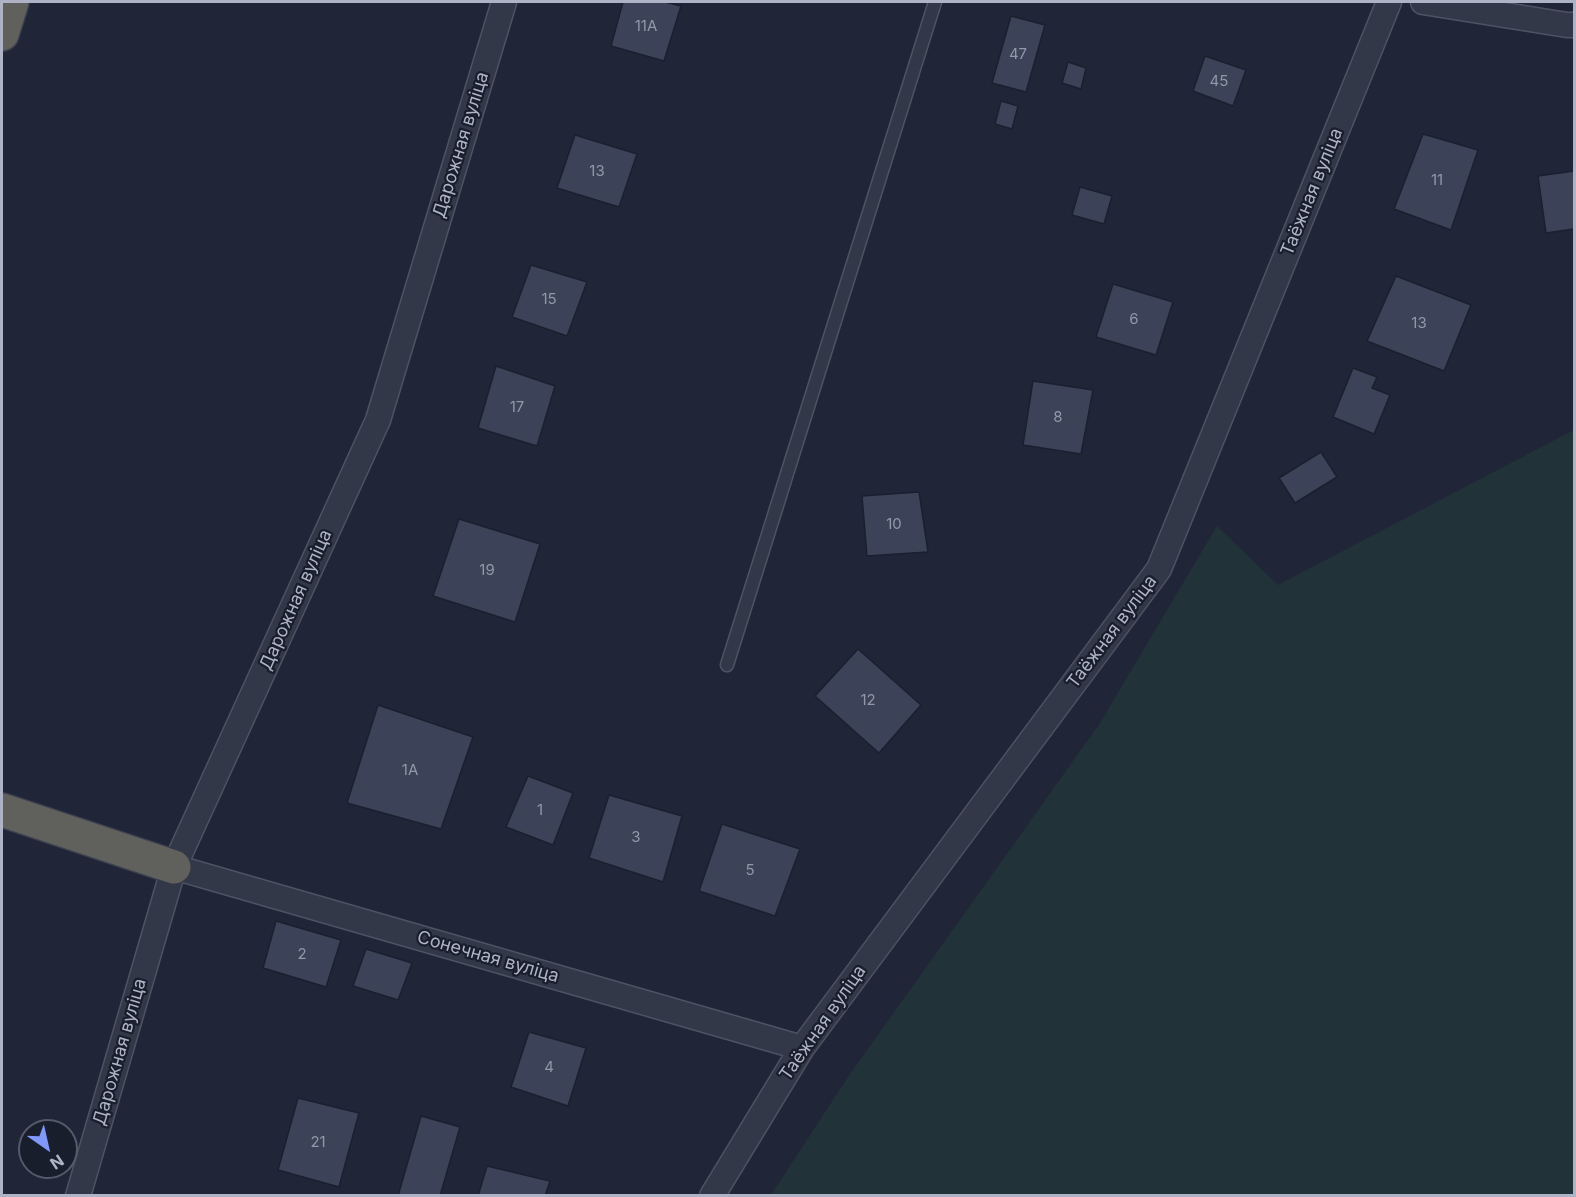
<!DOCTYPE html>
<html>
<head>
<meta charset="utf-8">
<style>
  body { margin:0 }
  #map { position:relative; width:1576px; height:1197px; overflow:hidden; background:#202638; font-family:Inter,sans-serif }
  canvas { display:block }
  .frame { position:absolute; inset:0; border:3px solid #aeb3c5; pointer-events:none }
  .north { position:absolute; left:18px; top:1119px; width:60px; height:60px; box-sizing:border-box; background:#191e2d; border:2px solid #555a6a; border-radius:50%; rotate:146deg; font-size:16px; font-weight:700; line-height:24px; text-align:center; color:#aeb3c5 }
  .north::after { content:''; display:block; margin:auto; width:21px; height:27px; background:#7f98f9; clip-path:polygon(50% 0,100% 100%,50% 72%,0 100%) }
</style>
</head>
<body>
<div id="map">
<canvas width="1576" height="1197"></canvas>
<div class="frame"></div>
<div class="north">N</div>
</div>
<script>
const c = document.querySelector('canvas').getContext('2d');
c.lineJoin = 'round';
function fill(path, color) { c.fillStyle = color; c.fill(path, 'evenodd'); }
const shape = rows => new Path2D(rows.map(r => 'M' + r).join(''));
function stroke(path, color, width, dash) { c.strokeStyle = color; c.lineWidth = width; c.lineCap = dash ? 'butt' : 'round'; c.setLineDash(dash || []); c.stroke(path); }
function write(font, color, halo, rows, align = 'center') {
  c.font = font + ' Inter,sans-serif'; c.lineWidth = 4.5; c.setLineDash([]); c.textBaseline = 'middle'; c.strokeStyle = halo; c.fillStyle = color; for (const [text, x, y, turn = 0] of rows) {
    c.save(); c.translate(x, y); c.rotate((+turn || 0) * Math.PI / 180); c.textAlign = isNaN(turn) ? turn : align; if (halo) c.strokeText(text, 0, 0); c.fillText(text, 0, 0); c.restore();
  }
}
fill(shape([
  [1574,430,1574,1195,771,1195,846,1080,1100,723,1217,526,1278,585]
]), '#223239');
const building = shape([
  [623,2,665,2,681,6,664,61,611,46,623,2],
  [1011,16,1045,25,1026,92,992,83,1011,16],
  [1205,56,1246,70,1233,106,1193,91,1205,56],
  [1068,62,1086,68,1081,89,1062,83,1068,62],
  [1001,101,1018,106,1012,129,995,124,1001,101],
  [1423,134,1478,150,1451,230,1394,209,1423,134],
  [575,135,637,154,619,207,557,188,575,135],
  [1574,171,1574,229,1546,233,1538,176,1574,171],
  [1080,187,1112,196,1104,224,1072,215,1080,187],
  [531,265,587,282,567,336,512,317,531,265],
  [1396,276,1471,305,1444,371,1367,341,1396,276],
  [1113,284,1173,302,1156,355,1096,337,1113,284],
  [496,366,555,386,537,446,478,428,496,366],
  [1353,368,1377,377,1372,388,1390,395,1374,434,1333,417,1353,368],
  [1033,381,1093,390,1081,454,1023,445,1033,381],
  [1321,452,1337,477,1295,503,1279,478,1321,452],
  [919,492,928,552,867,556,862,496,919,492],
  [459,519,540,544,515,622,433,596,459,519],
  [858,649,921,705,879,753,815,696,858,649],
  [378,705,473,737,441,829,347,803,378,705],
  [528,776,573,793,553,845,506,827,528,776],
  [609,795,682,816,663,882,589,858,609,795],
  [722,824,800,849,775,916,699,891,722,824],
  [276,921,341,940,326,987,263,968,276,921],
  [366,949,412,963,398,1000,353,986,366,949],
  [529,1032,586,1048,568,1106,511,1087,529,1032],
  [298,1098,359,1113,339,1187,278,1170,298,1098],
  [421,1116,460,1127,440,1196,398,1196,421,1116],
  [487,1166,550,1181,545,1196,478,1196,487,1166]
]);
fill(building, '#3c4358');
stroke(building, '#1b202f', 1.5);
const service = shape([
  [727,665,935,2]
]);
const minor = shape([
  [1423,2,1567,25,1574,25],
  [174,867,802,1048],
  [78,1196,174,867,378,420,504,2],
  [712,1196,802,1048,1159,569,1389,2]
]);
const trunk = shape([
  [2,34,12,2],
  [2,810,174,867]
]);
stroke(service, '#4e5363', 15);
stroke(minor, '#4e5363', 27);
stroke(trunk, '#3b4050', 36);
stroke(service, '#333848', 12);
stroke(minor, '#333848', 24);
stroke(trunk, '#60605c', 33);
write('15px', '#9297aa', null, [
  ["11А",646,26],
  ["47",1018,54],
  ["45",1219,81],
  ["13",597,171],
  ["11",1437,180],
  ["15",549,299],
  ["6",1134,319],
  ["13",1419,323],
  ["17",517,407],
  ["8",1058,417],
  ["10",894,524],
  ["19",487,570],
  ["12",868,700],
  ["1А",410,770],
  ["1",540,810],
  ["3",636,837],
  ["5",750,870],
  ["2",302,954],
  ["4",549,1067],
  ["21",318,1142]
]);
write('18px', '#aeb3c5', '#191e2d', [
  ["Дарожная вуліца",461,145,-73],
  ["Таёжная вуліца",1312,192,-68],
  ["Дарожная вуліца",296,600,-66],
  ["Таёжная вуліца",1112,632,-53],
  ["Сонечная вуліца",488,957,16],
  ["Таёжная вуліца",823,1023,-55],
  ["Дарожная вуліца",120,1052,-74]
]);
</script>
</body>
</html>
